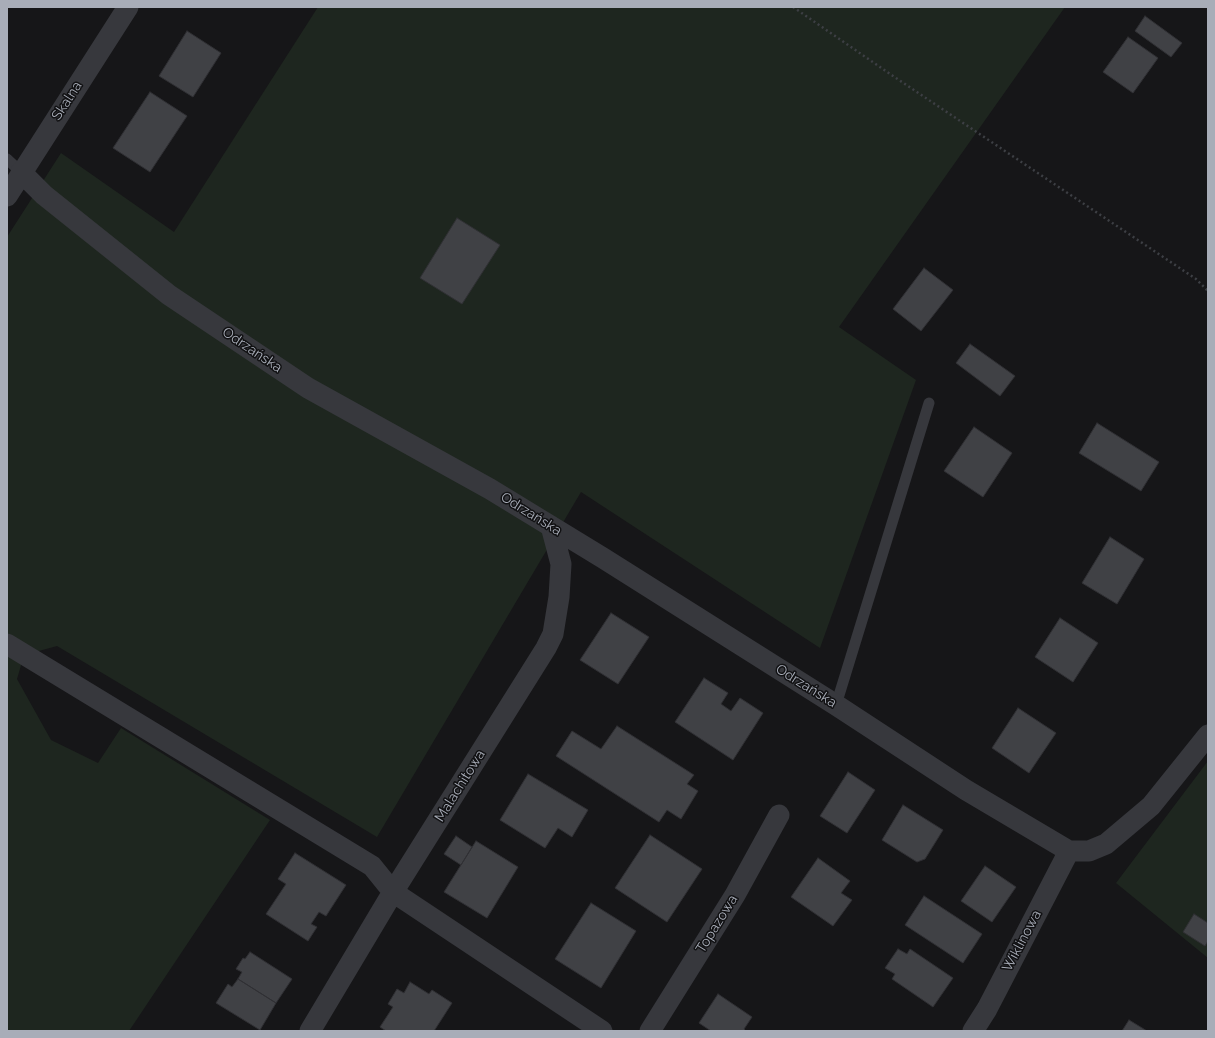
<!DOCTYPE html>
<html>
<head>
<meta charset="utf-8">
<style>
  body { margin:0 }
  #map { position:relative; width:1215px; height:1038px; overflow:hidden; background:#161618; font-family:Raleway,sans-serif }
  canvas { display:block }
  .frame { position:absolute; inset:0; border:8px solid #a8adb8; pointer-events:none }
</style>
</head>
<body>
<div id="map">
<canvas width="1215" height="1038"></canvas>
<div class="frame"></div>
</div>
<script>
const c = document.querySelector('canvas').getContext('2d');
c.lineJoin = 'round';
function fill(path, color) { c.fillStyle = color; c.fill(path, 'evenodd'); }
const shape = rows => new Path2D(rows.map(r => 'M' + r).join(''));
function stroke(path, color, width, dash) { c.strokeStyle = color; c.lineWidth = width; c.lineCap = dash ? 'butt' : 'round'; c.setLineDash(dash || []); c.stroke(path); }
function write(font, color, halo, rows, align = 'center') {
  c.font = font + ' Raleway,sans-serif'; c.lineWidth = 3; c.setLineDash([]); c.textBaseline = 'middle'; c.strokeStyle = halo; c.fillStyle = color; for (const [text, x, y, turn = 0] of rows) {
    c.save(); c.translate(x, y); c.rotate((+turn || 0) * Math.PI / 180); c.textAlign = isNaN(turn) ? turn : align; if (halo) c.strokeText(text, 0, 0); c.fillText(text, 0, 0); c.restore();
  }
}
fill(shape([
  [318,7,1065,7,839,327,916,380,820,648,581,492,377,837,57,646,24,655,17,679,51,740,98,763,121,728,270,820,129,1031,7,1031,7,237,61,153,174,232],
  [1208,761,1208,958,1116,883]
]), '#1e261f');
const building = shape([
  [1145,16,1182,43,1171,57,1135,31,1145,16],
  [187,31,221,53,193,97,159,76,187,31],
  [1128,37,1158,58,1133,93,1103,72,1128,37],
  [150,92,187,116,150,172,113,148,150,92],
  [457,218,500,245,462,304,420,278,457,218],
  [924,268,953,290,921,331,893,309,924,268],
  [970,344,1015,376,1000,396,956,363,970,344],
  [1097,423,1159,462,1141,491,1079,453,1097,423],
  [974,427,1012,453,983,497,944,471,974,427],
  [1110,537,1144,559,1117,604,1082,583,1110,537],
  [611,613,649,637,618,684,580,660,611,613],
  [1060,618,1098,643,1073,682,1035,657,1060,618],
  [704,678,728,693,721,704,731,711,740,698,763,713,733,760,675,722,704,678],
  [1018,708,1056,733,1029,773,992,748,1018,708],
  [617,726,694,775,687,784,698,791,681,819,667,810,659,822,556,756,572,731,601,749,617,726],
  [848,772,875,790,847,833,820,816,848,772],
  [528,774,588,810,572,837,558,828,545,848,500,820,528,774],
  [903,805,943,830,925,859,917,862,882,840,903,805],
  [650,835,702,869,667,922,615,888,650,835],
  [456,836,472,847,461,865,444,854,456,836],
  [476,841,518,867,487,918,444,892,476,841],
  [295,853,346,885,326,916,319,912,311,924,317,927,308,941,266,914,286,884,278,879,295,853],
  [818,858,850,881,841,893,852,900,833,926,791,897,818,858],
  [985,866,1016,887,992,922,961,901,985,866],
  [924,896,982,934,963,963,905,925,924,896],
  [591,903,636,931,601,988,555,959,591,903],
  [1194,914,1208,923,1208,941,1205,946,1183,932,1194,914],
  [898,949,907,954,910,949,953,978,933,1007,892,979,895,974,885,968,898,949],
  [250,952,292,979,276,1003,238,979,242,972,236,969,243,958,245,959,250,952],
  [238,979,276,1003,260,1030,216,1003,228,984,232,987,238,979],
  [410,982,429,994,432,990,452,1003,434,1031,386,1031,380,1027,393,1007,388,1004,397,989,404,993,410,982],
  [718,994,752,1017,744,1029,746,1031,711,1031,699,1023,718,994],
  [1129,1020,1147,1031,1122,1031,1129,1020]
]);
fill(building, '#404145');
stroke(building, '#303034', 1);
stroke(shape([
  [793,7,893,76,1196,279,1208,291]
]), '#3d3f44', 2.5, [2, 3]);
stroke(shape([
  [7,159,21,172],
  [836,705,929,403]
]), '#37383d', 11);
stroke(shape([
  [21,172,44,195,169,295,308,388,490,489,603,558,836,705,966,790,1069,851],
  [7,196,128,7],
  [7,644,372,866,393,892,602,1031],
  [1069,851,1089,851,1106,844,1151,806,1208,735],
  [310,1031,393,892,546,648,553,634,559,597,561,564,551,526],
  [650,1031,735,895,779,815],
  [973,1031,987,1009,1069,851]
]), '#37383d', 21);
write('14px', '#a8adb8', '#111113', [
  ["Skalna",67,101,-57],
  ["Odrzańska",252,350,34],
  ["Odrzańska",531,514,32],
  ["Odrzańska",806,686,32],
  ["Malachitowa",460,786,-58],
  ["Topazowa",717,924,-58],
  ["Wiklinowa",1022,941,-62]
]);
</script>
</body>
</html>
